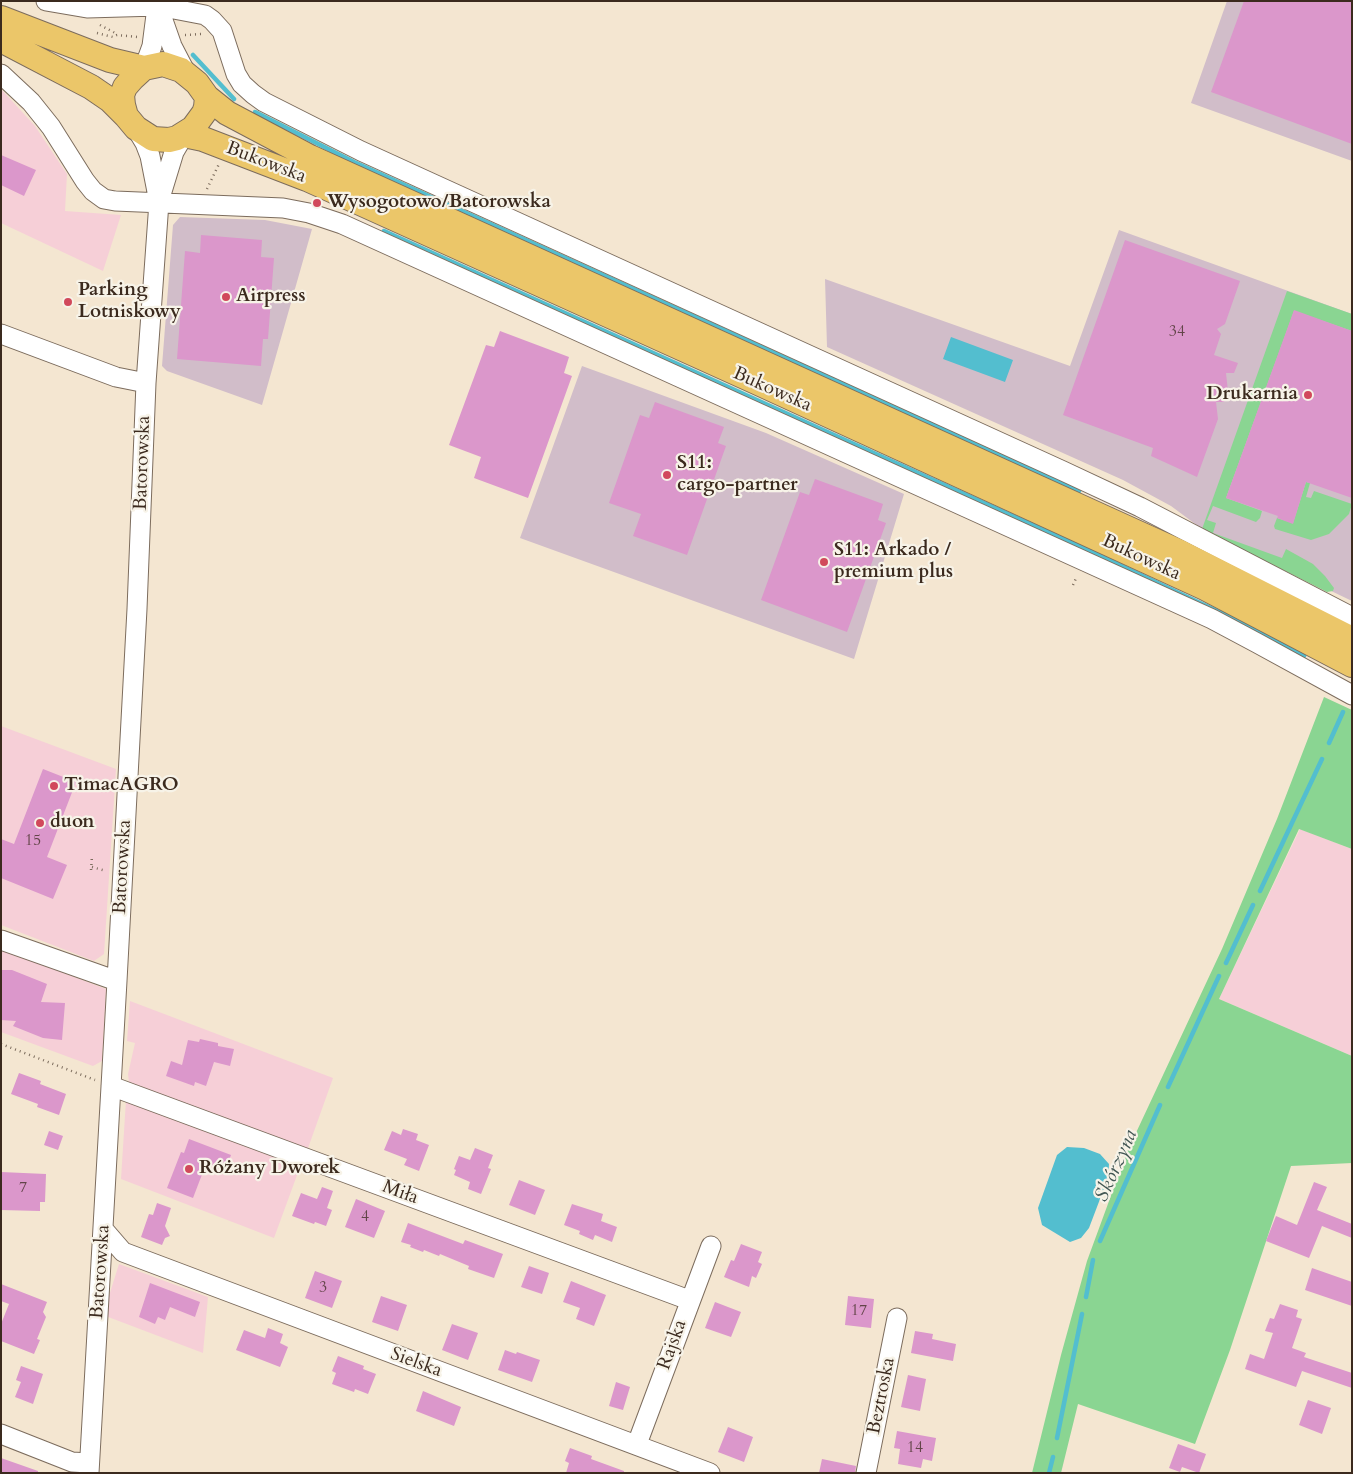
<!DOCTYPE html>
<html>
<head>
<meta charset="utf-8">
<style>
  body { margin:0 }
  #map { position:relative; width:1353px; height:1474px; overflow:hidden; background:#f4e6d1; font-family:Cardo,serif }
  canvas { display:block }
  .frame { position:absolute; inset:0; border:2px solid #3b2a1e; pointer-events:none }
</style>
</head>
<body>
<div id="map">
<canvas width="1353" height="1474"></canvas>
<div class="frame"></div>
</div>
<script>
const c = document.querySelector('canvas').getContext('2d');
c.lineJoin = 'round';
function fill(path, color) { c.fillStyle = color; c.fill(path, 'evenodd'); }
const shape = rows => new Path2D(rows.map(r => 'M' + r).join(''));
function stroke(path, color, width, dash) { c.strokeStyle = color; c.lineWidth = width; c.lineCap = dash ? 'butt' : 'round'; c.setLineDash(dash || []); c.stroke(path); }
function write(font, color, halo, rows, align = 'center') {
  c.font = font + ' Cardo,serif'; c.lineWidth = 4.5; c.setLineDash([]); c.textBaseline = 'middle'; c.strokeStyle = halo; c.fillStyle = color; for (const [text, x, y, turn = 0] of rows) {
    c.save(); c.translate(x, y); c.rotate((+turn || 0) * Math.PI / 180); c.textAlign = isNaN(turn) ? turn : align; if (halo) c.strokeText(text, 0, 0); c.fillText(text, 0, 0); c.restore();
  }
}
fill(shape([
  [1,89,35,126,67,174,65,211,121,215,103,271,1,223],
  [1,726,116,769,104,954,94,961,1,925],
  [1300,829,1352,849,1352,1056,1219,999],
  [1,949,106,989,102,1061,93,1066,1,1032],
  [130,1001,333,1078,307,1151,129,1082,128,1074,135,1043,127,1041],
  [126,1100,300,1167,274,1238,121,1179],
  [119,1264,208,1297,203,1353,103,1315]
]), '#f6cfd7');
fill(shape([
  [1227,1,1352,1,1352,161,1191,103],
  [180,217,265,220,312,229,262,405,167,371,162,366,173,225],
  [1119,230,1352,314,1352,601,1202,529,1171,506,1123,480,827,347,825,279,1070,366],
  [582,366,766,433,904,494,854,659,520,538]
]), '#d1bdc9');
fill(shape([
  [1287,291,1352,314,1352,331,1294,311,1226,498,1262,511,1260,518,1256,522,1213,506,1207,520,1216,523,1213,533,1282,558,1286,549,1313,564,1325,576,1334,588,1333,591,1327,592,1202,529],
  [1306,482,1310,483,1306,497,1311,498,1314,491,1352,504,1349,514,1329,534,1311,540,1275,529,1274,526,1277,518,1293,523],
  [1324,697,1352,710,1352,849,1299,829,1219,999,1352,1056,1352,1163,1291,1166,1230,1350,1195,1444,1078,1404,1061,1473,1032,1473,1061,1355,1087,1261,1127,1152,1222,949,1277,819]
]), '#8ad592');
fill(shape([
  [951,337,1013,360,1005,382,943,359],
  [1067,1147,1084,1148,1100,1154,1109,1164,1108,1178,1089,1228,1081,1238,1070,1242,1042,1225,1038,1208,1057,1155]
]), '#53becf');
stroke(shape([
  [193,55,234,99],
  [255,112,354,162,1079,491],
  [384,231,1090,551,1217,611,1304,656],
  [1329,743,1343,712],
  [1260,891,1322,759],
  [1226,963,1253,905],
  [1168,1087,1219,976],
  [1100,1241,1160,1105],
  [1086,1297,1093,1260],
  [1057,1438,1082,1314],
  [1049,1473,1053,1457]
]), '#53becf', 4.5);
fill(shape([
  [1244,1,1352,1,1352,144,1211,92],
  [1,155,36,170,24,196,1,185],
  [201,235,262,240,261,257,274,258,268,339,263,339,261,366,177,359,185,251,200,253],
  [1125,240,1240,281,1225,324,1217,329,1221,334,1214,355,1238,363,1234,373,1226,373,1228,392,1224,402,1216,402,1218,419,1197,477,1151,456,1153,448,1063,415],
  [1294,310,1352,331,1352,498,1306,482,1293,524,1277,518,1278,516,1226,498],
  [500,331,569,357,564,373,572,376,528,498,474,478,481,457,449,445,486,345,494,347],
  [655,402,724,427,718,443,726,446,687,555,633,536,641,514,609,503,640,415,649,418],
  [815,479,883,504,878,520,886,523,847,632,761,600,800,492,809,495],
  [43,769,76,782,47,857,67,865,53,899,1,878,1,839,14,844],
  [1,970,12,970,47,984,41,1002,65,1003,62,1040,43,1038,13,1026,16,1021,1,1020],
  [200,1039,218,1043,218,1046,234,1049,230,1066,214,1062,206,1086,195,1082,194,1086,166,1076,171,1061,182,1065,188,1040,199,1042],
  [19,1073,41,1081,40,1084,66,1094,59,1115,37,1107,38,1104,11,1094],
  [403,1129,418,1134,416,1140,429,1145,419,1171,404,1165,407,1159,384,1150,392,1131,401,1135],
  [49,1131,63,1136,58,1150,44,1145],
  [189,1139,231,1155,225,1171,206,1164,193,1198,167,1188,181,1152,184,1153],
  [475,1148,493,1155,488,1168,491,1169,481,1194,468,1189,470,1182,454,1175,456,1170,454,1169,459,1156,470,1160],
  [1,1172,46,1174,45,1202,40,1202,40,1211,1,1210],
  [519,1180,545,1190,535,1215,509,1205],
  [1314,1182,1327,1187,1317,1210,1352,1224,1352,1238,1322,1226,1309,1258,1266,1241,1276,1216,1297,1225],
  [322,1187,333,1191,327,1208,332,1210,326,1226,315,1222,314,1224,292,1216,301,1193,317,1199],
  [356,1199,385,1211,374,1238,345,1227],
  [157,1203,171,1208,165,1226,170,1236,165,1238,162,1245,141,1237,149,1214,153,1215],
  [572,1204,603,1214,601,1221,617,1227,612,1242,595,1235,593,1240,579,1234,580,1231,564,1225],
  [408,1223,463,1244,465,1240,503,1254,494,1278,468,1269,469,1266,440,1254,439,1256,424,1250,423,1252,410,1247,411,1245,401,1242],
  [741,1244,762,1252,758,1262,762,1264,756,1278,752,1276,749,1287,724,1277,731,1260,734,1261],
  [529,1266,549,1273,542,1294,521,1287],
  [1312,1268,1352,1282,1352,1306,1305,1290],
  [315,1271,342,1281,332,1308,305,1298],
  [571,1281,606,1295,594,1326,576,1319,580,1308,563,1302],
  [150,1283,200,1302,195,1317,170,1307,165,1320,158,1317,155,1324,139,1317],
  [1,1284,47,1302,43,1312,46,1317,37,1339,40,1340,34,1354,1,1341,1,1324,9,1304,1,1301],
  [381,1296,407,1305,398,1331,372,1322],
  [848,1296,874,1299,871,1328,845,1325],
  [715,1302,741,1312,731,1337,705,1328],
  [1280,1304,1298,1310,1296,1317,1302,1319,1292,1348,1306,1353,1304,1357,1352,1373,1352,1388,1302,1371,1296,1387,1245,1369,1250,1354,1264,1359,1273,1333,1265,1331,1270,1318,1274,1319],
  [452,1324,478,1333,468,1360,442,1350],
  [268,1328,283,1334,280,1343,288,1347,280,1367,236,1350,244,1330,265,1338],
  [915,1331,933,1334,932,1339,956,1344,953,1361,911,1353],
  [505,1350,516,1354,517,1352,540,1360,532,1382,498,1370],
  [338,1356,364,1366,363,1369,376,1374,368,1394,355,1389,354,1392,332,1384,336,1373,332,1371],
  [21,1366,43,1374,33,1404,15,1397,21,1382,16,1380],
  [908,1375,926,1379,920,1411,901,1407],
  [616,1382,630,1387,623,1410,609,1406],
  [423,1391,461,1407,454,1426,416,1411],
  [1308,1400,1331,1408,1322,1434,1299,1425],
  [728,1427,753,1437,744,1462,718,1452],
  [897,1431,936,1438,932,1461,923,1459,921,1468,898,1464,900,1449,894,1448],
  [1178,1444,1206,1454,1199,1473,1182,1467,1180,1472,1169,1468],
  [570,1448,592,1456,591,1459,624,1471,624,1473,566,1473,569,1463,565,1461],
  [1,1458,38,1471,38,1473,1,1473],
  [822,1459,856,1466,855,1473,819,1473]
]), '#db97cb');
const minor = shape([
  [46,1,87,8,158,6,205,15,212,20,222,31,236,74,242,84,253,94,264,102,361,151,1063,471,1140,507,1352,617],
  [158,6,172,46,186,73],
  [144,68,152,46,157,7],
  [1,74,31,102,51,127,85,181,93,191,104,199,115,201,283,208,309,213,342,224,1212,619,1257,643,1352,695],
  [160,198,174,152,184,135],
  [1,334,116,377,146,383],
  [1,940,117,981],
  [111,1086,689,1300],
  [104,1230,123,1252,710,1473],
  [1,1434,72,1462,89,1463],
  [637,1444,711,1246],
  [89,1473,117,981,137,609,146,383,159,202,150,156,145,143,136,128],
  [866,1473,897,1318]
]);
const major = shape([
  [1,18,110,60,144,68],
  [1,40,91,87,110,100,126,116],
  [207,97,206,107,204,113,193,128,177,138,169,140,153,139,136,128,126,116,123,105,122,95,125,87,132,79,144,68,163,64,181,70,197,83,207,97,227,113,310,157,1180,552,1352,639],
  [184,135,203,139,307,179,756,382,1205,588,1352,665]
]);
stroke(minor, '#7c6c5d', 21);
stroke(major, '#7c6c5d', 26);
stroke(shape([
  [100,25,117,34],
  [97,33,113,37,117,35,138,37],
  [185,35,202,34],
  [207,189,219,164],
  [1073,585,1077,576],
  [92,867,106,871],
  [91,870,92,856],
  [1,1044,95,1080]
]), '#7c6c5d', 2.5, [1, 4]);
stroke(minor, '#fff', 19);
stroke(major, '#ebc669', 24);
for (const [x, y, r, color] of [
  [317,203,5,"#d1495b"],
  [226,297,5,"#d1495b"],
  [68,302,5,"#d1495b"],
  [1308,395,5,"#d1495b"],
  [667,475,5,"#d1495b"],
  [824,562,5,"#d1495b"],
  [54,786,5,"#d1495b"],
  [40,823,5,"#d1495b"],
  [189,1169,5,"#d1495b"]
]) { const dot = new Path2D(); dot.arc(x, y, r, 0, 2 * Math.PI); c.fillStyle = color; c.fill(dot); stroke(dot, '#f7f3e8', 2); }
write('16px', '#634549', null, [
  ["34",1177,332],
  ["15",33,841],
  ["7",23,1188],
  ["4",365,1217],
  ["3",323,1288],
  ["17",859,1311],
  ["14",915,1448]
]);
write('19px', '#3b2a1e', '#f7f3e8', [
  ["Bukowska",266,163,21],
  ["Bukowska",772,390,24],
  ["Batorowska",143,463,-88],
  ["Bukowska",1141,558,25],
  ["Batorowska",123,867,-87],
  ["Miła",400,1193,20],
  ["Batorowska",101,1272,-86],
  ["Rajska",673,1345,-70],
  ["Sielska",416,1363,20],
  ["Beztroska",882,1396,-79]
]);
write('bold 19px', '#3b2a1e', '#f7f3e8', [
  ["Wysogotowo/Batorowska",327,203],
  ["Parking",78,291],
  ["Lotniskowy",78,313],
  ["Airpress",236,297],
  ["Drukarnia",1298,395,"right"],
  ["S11:",677,464],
  ["cargo-partner",677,486],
  ["S11: Arkado /",834,551],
  ["premium plus",834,573],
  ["TimacAGRO",64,786],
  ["duon",50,823],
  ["Różany Dworek",199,1169]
], 'left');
write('italic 20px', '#425653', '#f7f3e8', [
  ["Skórzyna",1117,1166,-66]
]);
</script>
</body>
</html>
